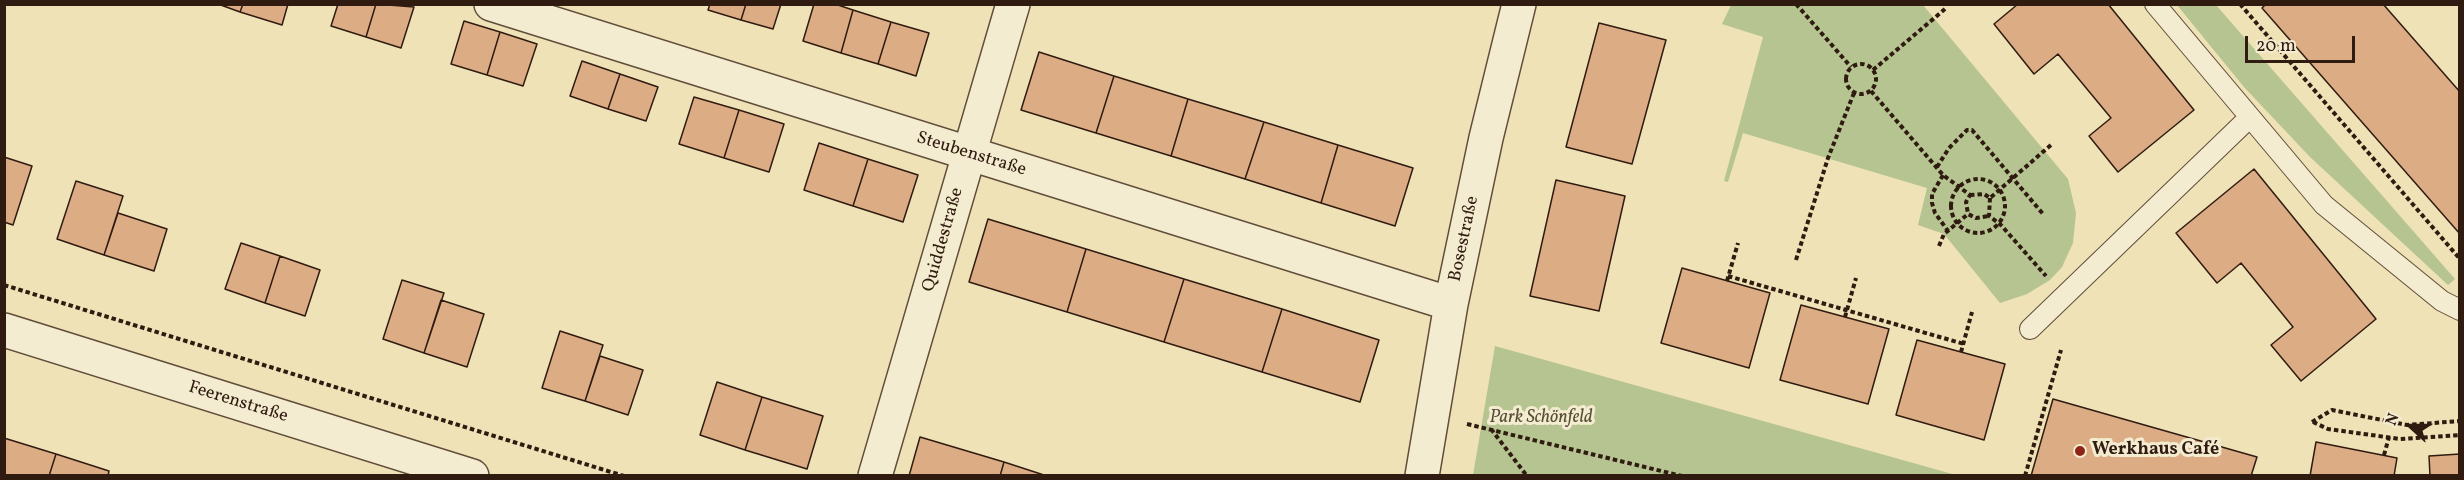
<!DOCTYPE html>
<html>
<head>
<meta charset="utf-8">
<style>
  body { margin:0 }
  #map { position:relative; width:2464px; height:480px; overflow:hidden; background:#eee2b6; font-family:Vollkorn,serif }
  canvas { display:block }
  .frame { position:absolute; inset:0; border:6px solid #301b11; pointer-events:none }
  .north { position:absolute; left:2380px; top:396px; width:60px; height:60px; -webkit-text-stroke:4px #f4ecd0; paint-order:stroke; rotate:291deg; font-size:16px; font-weight:700; line-height:24px; text-align:center; color:#301b11 }
  .north::after { content:''; display:block; margin:auto; width:21px; height:27px; background:#301b11; clip-path:polygon(50% 0,100% 100%,50% 72%,0 100%) }
  .scale { position:absolute; left:2245px; top:36px; width:110px; height:27px; box-sizing:border-box; border:3px solid #301b11; border-top:0; padding-left:8px; font-size:18px; line-height:21px; white-space:nowrap; color:#301b11; -webkit-text-stroke:4px #f4ecd0; paint-order:stroke }
</style>
</head>
<body>
<div id="map">
<canvas width="2464" height="480"></canvas>
<div class="frame"></div>
<div class="north">N</div>
<div class="scale">20 m</div>
</div>
<script>
const c = document.querySelector('canvas').getContext('2d');
c.lineJoin = 'round';
function fill(path, color) { c.fillStyle = color; c.fill(path, 'evenodd'); }
const shape = rows => new Path2D(rows.map(r => 'M' + r).join(''));
function stroke(path, color, width, dash) { c.strokeStyle = color; c.lineWidth = width; c.lineCap = dash ? 'butt' : 'round'; c.setLineDash(dash || []); c.stroke(path); }
function write(font, color, halo, rows, align = 'center') {
  c.font = font + ' Vollkorn,serif'; c.lineWidth = 6; c.setLineDash([]); c.textBaseline = 'middle'; c.strokeStyle = halo; c.fillStyle = color; for (const [text, x, y, turn = 0] of rows) {
    c.save(); c.translate(x, y); c.rotate((+turn || 0) * Math.PI / 180); c.textAlign = isNaN(turn) ? turn : align; if (halo) c.strokeText(text, 0, 0); c.fillText(text, 0, 0); c.restore();
  }
}
fill(shape([
  [1731,5,1923,5,2068,179,2076,213,2073,243,2062,267,2050,280,2027,294,2000,303,1944,234,1918,225,1927,188,1743,133,1728,182,1724,181,1763,37,1722,24],
  [2177,5,2216,5,2455,279,2448,285,2310,157,2244,87],
  [1495,346,1956,475,1473,475]
]), '#b5c491');
const building = shape([
  [218,4,243,4,240,12,218,4],
  [243,4,288,4,282,25,240,12,243,4],
  [338,4,376,4,366,37,331,26,338,4],
  [376,4,414,7,401,48,366,37,376,4],
  [710,4,746,4,741,20,708,10,710,4],
  [746,4,781,4,773,29,741,20,746,4],
  [814,4,835,4,853,10,841,53,803,41,814,4],
  [2018,4,2108,4,2194,110,2118,172,2089,136,2111,118,2058,54,2034,74,1994,24,2018,4],
  [2266,4,2383,4,2460,92,2460,234,2262,8,2266,4],
  [853,10,891,22,878,64,841,53,853,10],
  [464,21,500,32,487,75,451,64,464,21],
  [891,22,929,33,916,76,878,64,891,22],
  [1599,23,1666,40,1632,164,1566,147,1599,23],
  [500,32,537,44,523,86,487,75,500,32],
  [1039,52,1114,76,1096,133,1021,110,1039,52],
  [582,61,620,74,608,109,570,96,582,61],
  [620,74,658,87,646,121,608,109,620,74],
  [1114,76,1188,99,1171,156,1096,133,1114,76],
  [694,97,739,110,724,158,679,144,694,97],
  [1188,99,1264,122,1245,179,1171,156,1188,99],
  [739,110,784,124,769,172,724,158,739,110],
  [1264,122,1338,145,1321,203,1245,179,1264,122],
  [819,143,868,159,853,206,804,190,819,143],
  [1338,145,1413,168,1395,226,1321,203,1338,145],
  [4,157,32,166,13,225,4,222,4,157],
  [868,159,918,175,903,222,853,206,868,159],
  [2254,169,2376,319,2301,381,2271,345,2293,327,2241,263,2217,283,2176,233,2254,169],
  [1556,180,1625,196,1599,311,1530,296,1556,180],
  [76,181,123,196,104,255,57,239,76,181],
  [118,213,167,229,154,271,104,255,118,213],
  [988,219,1086,249,1067,312,969,282,988,219],
  [241,243,280,256,265,303,225,289,241,243],
  [1086,249,1184,279,1164,342,1067,312,1086,249],
  [280,256,320,270,305,316,265,303,280,256],
  [1682,268,1770,293,1749,368,1661,343,1682,268],
  [1184,279,1282,309,1262,372,1164,342,1184,279],
  [402,280,444,293,424,353,383,339,402,280],
  [441,300,484,314,467,367,424,353,441,300],
  [1801,305,1889,329,1868,404,1780,380,1801,305],
  [1282,309,1379,340,1360,402,1262,372,1282,309],
  [560,331,603,345,585,401,542,388,560,331],
  [1917,340,2005,364,1984,440,1896,415,1917,340],
  [600,356,643,370,628,415,585,401,600,356],
  [717,382,762,397,745,450,700,435,717,382],
  [762,397,823,416,807,469,745,450,762,397],
  [2053,399,2257,457,2251,476,2031,476,2053,399],
  [920,437,1004,462,1000,476,909,476,920,437],
  [4,438,56,454,49,476,4,476,4,438],
  [2316,442,2397,458,2394,476,2310,476,2316,442],
  [56,454,109,471,108,476,49,476,56,454],
  [2460,454,2460,476,2430,476,2429,456,2460,454],
  [1004,462,1047,476,1000,476,1004,462]
]);
fill(building, '#dcac85');
stroke(building, '#301b11', 1.5);
const lane = shape([
  [2155,4,2324,205,2442,301,2460,310],
  [2030,329,2249,118]
]);
const street = shape([
  [491,4,1451,304],
  [4,330,472,476],
  [875,476,1013,4],
  [1422,476,1451,304,1486,138,1519,4]
]);
stroke(lane, '#604d3a', 22);
stroke(street, '#604d3a', 36);
stroke(shape([
  [1796,4,1851,67],
  [2240,4,2460,259],
  '1846 79a15 15 0 1 1 30 0a15 15 0 1 1-30 0Z',
  [1873,70,1945,9],
  [1871,91,1943,175,1970,195,1966,202,1968,214],
  [1937,167,1949,148,1967,130,1972,130,2043,214],
  [1943,175,1932,194,1932,203,1935,213,1948,231],
  '1951 206a27 27 0 1 1 54 0a27 27 0 1 1-54 0Z',
  [1970,195,1984,194,1990,198,2052,144],
  [1990,198,1989,216,2000,224,2046,276],
  [1939,246,1944,234,1968,214,1976,218,1989,216],
  [1796,260,1828,158,1854,93],
  [1728,276,1964,344],
  [1727,281,1738,243],
  [4,285,624,476],
  [1845,317,1856,278],
  [1961,352,1972,312],
  [2312,422,2332,410,2407,425,2460,421],
  [2313,422,2328,429,2400,439,2460,435],
  [1467,424,1682,476],
  [1491,429,1527,476],
  [2384,455,2389,437],
  [2025,476,2061,350]
]), '#301b11', 4, [4.5, 3]);
stroke(lane, '#f4ecd0', 20);
stroke(street, '#f4ecd0', 33);
for (const [x, y, r, color] of [
  [2080,451,6,"#8f2418"]
]) { const dot = new Path2D(); dot.arc(x, y, r, 0, 2 * Math.PI); c.fillStyle = color; c.fill(dot); stroke(dot, '#f4ecd0', 2); }
write('18px', '#301b11', '#f4ecd0', [
  ["Steubenstraße",971,155,17],
  ["Bosestraße",1465,239,-78],
  ["Quiddestraße",944,240,-74],
  ["Feerenstraße",238,403,17]
]);
write('italic 18px', '#584e37', '#f4ecd0', [
  ["Park Schönfeld",1541,419]
]);
write('bold 18px', '#301b11', '#f4ecd0', [
  ["Werkhaus Café",2092,451]
], 'left');
</script>
</body>
</html>
